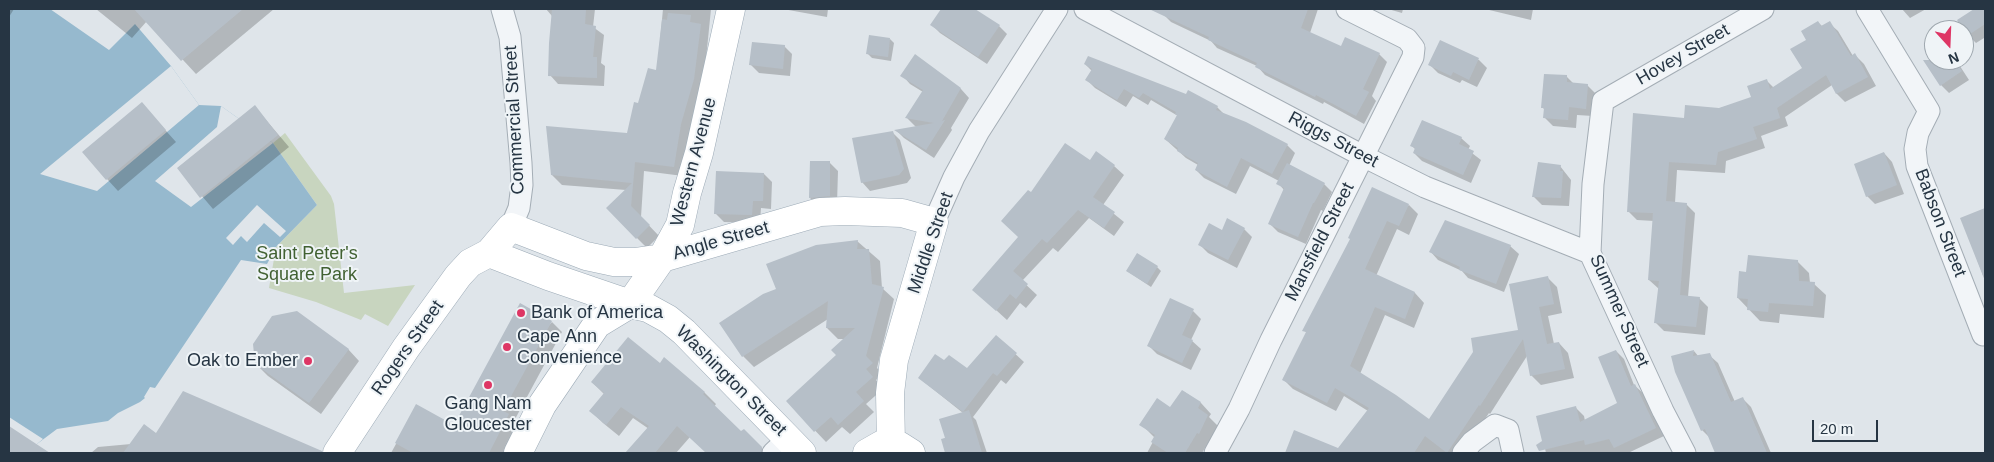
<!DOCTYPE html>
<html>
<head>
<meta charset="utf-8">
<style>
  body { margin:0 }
  #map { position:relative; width:1994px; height:462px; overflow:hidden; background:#dfe5ea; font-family:Helvetica,sans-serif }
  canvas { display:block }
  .frame { position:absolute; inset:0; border:10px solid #263543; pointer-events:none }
  .north { position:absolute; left:1924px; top:20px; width:50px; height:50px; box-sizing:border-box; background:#eff4f7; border:1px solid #9fa8af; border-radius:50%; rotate:160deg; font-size:14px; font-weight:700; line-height:20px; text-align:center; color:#263543 }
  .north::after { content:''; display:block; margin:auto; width:18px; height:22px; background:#de3665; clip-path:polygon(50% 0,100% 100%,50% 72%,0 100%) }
  .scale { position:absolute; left:1812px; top:420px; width:66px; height:22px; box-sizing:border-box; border:2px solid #263543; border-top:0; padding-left:6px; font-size:15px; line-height:18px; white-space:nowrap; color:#263543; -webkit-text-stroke:4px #eff4f7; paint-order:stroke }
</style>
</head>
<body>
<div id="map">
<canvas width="1994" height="462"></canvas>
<div class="frame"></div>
<div class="north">N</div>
<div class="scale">20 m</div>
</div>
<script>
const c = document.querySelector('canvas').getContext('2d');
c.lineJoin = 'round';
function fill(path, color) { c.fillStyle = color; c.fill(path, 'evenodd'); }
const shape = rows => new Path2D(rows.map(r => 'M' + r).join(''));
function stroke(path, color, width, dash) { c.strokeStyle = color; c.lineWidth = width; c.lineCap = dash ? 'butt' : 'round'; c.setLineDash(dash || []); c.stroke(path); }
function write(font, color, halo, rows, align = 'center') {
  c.font = font + ' Helvetica,sans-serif'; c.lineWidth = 4; c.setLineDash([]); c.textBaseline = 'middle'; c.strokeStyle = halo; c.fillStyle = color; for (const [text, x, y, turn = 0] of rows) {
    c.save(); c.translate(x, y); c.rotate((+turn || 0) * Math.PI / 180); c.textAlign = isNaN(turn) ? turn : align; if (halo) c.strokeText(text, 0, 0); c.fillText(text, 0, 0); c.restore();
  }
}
fill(shape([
  [285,133,331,196,334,204,344,293,415,285,388,326,365,314,361,320,316,302,269,288,276,247,317,205,273,143]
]), '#c8d5bf');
fill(shape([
  [9,9,50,9,109,50,135,24,171,66,199,105,221,106,273,143,317,205,276,247,267,264,241,260,155,388,150,387,144,397,145,398,140,402,118,413,108,421,57,429,37,444,36,453,9,453]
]), '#96b9ce');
fill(shape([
  [171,66,199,105,97,191,40,174],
  [221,106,273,143,191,207,155,181,217,127],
  [257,205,286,231,280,237,264,223,247,242,241,236,233,245,226,238],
  [9,417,43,439,37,444,36,453,9,453]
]), '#dfe5ea');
fill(shape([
  [9,9,14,9,9,17],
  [96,9,274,9,196,74,147,21,132,38],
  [546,9,595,9,593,27,604,35,601,63,605,66,604,86,558,84,550,75,552,16],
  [663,9,711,9,703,89,683,176,644,171,641,217,659,236,647,248,607,208,626,190,562,185,552,175,628,134,638,104,657,72],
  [783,9,828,9,827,17],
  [943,9,954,9,966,17,973,9,999,26,1007,34,987,64,940,33,932,25],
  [1166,9,1228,9,1235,12,1237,9,1240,9,1266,22,1271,9,1318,9,1310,33,1341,48,1379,54,1387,62,1372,96,1376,101,1364,124,1324,102,1323,104,1265,75,1257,66,1217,48,1211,41,1171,22,1163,14],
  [1388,9,1403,9,1402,13],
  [1485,9,1533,9,1531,20],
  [1902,9,1926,9,1910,18],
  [1977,9,1985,9,1985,40,1984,38,1976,43,1968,35,1958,20],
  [1818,22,1823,27,1829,23,1838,31,1853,56,1855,55,1864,64,1876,86,1845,102,1837,94,1832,85,1785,117,1788,126,1761,136,1765,148,1726,161,1725,173,1677,170,1675,203,1686,204,1695,213,1688,297,1699,298,1708,307,1705,335,1664,331,1656,323,1659,289,1649,280,1654,221,1637,220,1628,211,1685,119,1752,98,1766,80,1774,88,1803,69,1808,40],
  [890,39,894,43,891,61,872,58,868,54],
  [1441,42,1479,60,1487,68,1477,87,1462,80,1460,83,1438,73,1430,65],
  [784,46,792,54,790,76,759,73,751,65],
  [915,56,961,89,969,98,951,128,952,130,934,158,904,138,897,131,916,127,907,118,923,92,910,84,902,75],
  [1936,60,1956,60,1969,80,1949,93,1941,85],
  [1085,64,1217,107,1224,114,1287,145,1295,153,1289,166,1324,184,1332,192,1323,211,1321,210,1306,244,1278,232,1270,224,1284,190,1278,183,1279,181,1250,166,1236,194,1204,178,1196,170,1198,165,1186,158,1165,139,1178,116,1151,100,1148,105,1133,96,1126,107,1095,88,1087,80,1092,71],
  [1567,77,1574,84,1587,85,1595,93,1593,116,1577,115,1576,128,1553,126,1545,118,1545,110,1542,107],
  [142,104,176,142,118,191,107,179],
  [255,107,289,147,213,209,178,168],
  [892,132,900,140,911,178,907,183,870,191,862,182],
  [1461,138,1470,146,1468,150,1481,160,1471,183,1422,161,1414,153,1416,150,1412,146],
  [1884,153,1892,162,1904,194,1875,204,1867,196],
  [829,162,838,171,837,204,818,206,810,198],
  [1090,162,1114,166,1124,175,1103,205,1124,222,1114,236,1089,218,1058,252,1053,248,1022,281,1037,295,1026,308,1020,303,1007,320,974,290,1020,237,1031,194],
  [1560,166,1571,180,1569,206,1542,205,1534,197],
  [717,172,764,174,772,182,771,209,761,208,760,223,724,222,716,214],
  [1409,205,1418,214,1409,235,1397,229,1376,276,1415,293,1424,303,1414,328,1385,315,1360,374,1430,421,1520,331,1547,277,1557,287,1562,313,1548,316,1554,344,1559,343,1568,353,1574,378,1541,385,1531,375,1527,356,1490,414,1489,413,1462,453,1286,453,1294,432,1338,449,1368,411,1344,396,1336,411,1293,389,1283,379,1307,333,1304,330,1352,240],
  [1985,210,1985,281,1962,219],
  [1244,229,1252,237,1237,268,1208,253,1200,245],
  [857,241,880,261,882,288,894,299,877,368,883,374,876,380,883,389,866,404,874,412,850,434,842,427,826,442,787,401,837,356,846,339,838,339,827,328,828,319,754,367,743,356,778,290],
  [1510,246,1519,254,1504,292,1468,278,1462,271,1438,260,1430,251],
  [1797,261,1809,273,1810,283,1814,284,1826,295,1824,318,1780,314,1779,323,1760,321,1738,298,1747,274],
  [1157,267,1161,271,1151,287,1127,271],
  [1193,311,1201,319,1191,340,1201,349,1191,370,1157,354,1149,346],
  [552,322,562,332,514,421,519,426,505,453,391,453,417,406,455,427],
  [996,336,1024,362,1006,384,1001,380,973,417,976,420,987,453,948,453,943,439,946,438,963,413,919,378,945,362,967,370],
  [348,349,359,361,321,414,268,376,256,364],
  [1616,351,1624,359,1634,385,1643,393,1664,436,1628,453,1546,453,1538,417,1576,408,1584,416,1585,421,1619,404],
  [1694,351,1699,357,1709,355,1718,363,1735,402,1743,399,1751,407,1771,453,1717,453,1710,438,1702,430,1676,372],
  [660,365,704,392,716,404,714,407,741,433,744,431,767,453,707,453,690,437,676,453,627,453,649,429,633,418,619,436,603,423,591,411,604,394,592,382],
  [1183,391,1201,403,1211,414,1209,417,1218,426,1210,444,1208,443,1202,453,1147,453,1155,438,1141,424,1171,409],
  [9,428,36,445,44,453,9,453],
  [156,434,298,442,309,453,91,453,98,447,131,444]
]), '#0003');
fill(shape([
  [134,9,243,9,181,61],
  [552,9,586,9,585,24,596,26,593,57,597,57,597,78,548,76,549,43],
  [941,9,975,9,1000,25,978,57,930,25],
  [1149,9,1308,9,1301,28,1341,46,1345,37,1380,53,1363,89,1369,92,1356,116,1316,95,1315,97,1255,67,1257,63,1208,40,1209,37],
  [1974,9,1985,9,1985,24,1967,36,1957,20],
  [668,13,691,15,690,22,701,24,694,79,681,124,674,167,635,162,631,206,650,225,636,239,606,208,632,183,551,175,546,126,627,133,634,102,638,103,648,68,656,70,662,19,667,20],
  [1818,21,1821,26,1830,21,1851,56,1855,53,1868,77,1836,94,1826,75,1777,108,1780,118,1753,127,1757,139,1718,152,1716,165,1669,162,1666,201,1687,203,1680,295,1700,297,1696,327,1654,323,1659,281,1648,280,1653,213,1627,212,1633,113,1684,118,1685,105,1719,108,1751,97,1747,86,1767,79,1770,89,1802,68,1790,49,1806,40,1801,31],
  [869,35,890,38,888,57,866,54],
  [1440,40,1479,58,1469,80,1453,72,1451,76,1428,65],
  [752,42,785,45,783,69,749,65],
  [915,54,961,88,942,121,945,120,926,150,894,130,934,123,905,118,923,90,900,76],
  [1088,56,1186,94,1188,90,1218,106,1216,110,1246,122,1288,144,1272,174,1241,158,1227,187,1195,170,1198,163,1177,151,1178,148,1164,139,1177,115,1175,114,1176,112,1143,93,1139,98,1124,89,1117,100,1085,80,1092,69,1084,64],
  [1923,60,1954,60,1962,71,1940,86],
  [1544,74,1567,75,1567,82,1588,84,1586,109,1569,107,1568,120,1543,118,1544,108,1541,108],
  [142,102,166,130,106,180,82,152],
  [255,105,278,135,200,198,177,168],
  [1422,120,1462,137,1459,144,1474,151,1463,175,1413,153,1415,148,1410,146],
  [893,131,904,169,899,175,861,183,852,138],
  [1065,143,1090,160,1096,151,1115,165,1093,197,1115,212,1104,228,1078,210,1047,243,1042,239,1013,271,1028,284,1016,299,1010,294,996,311,972,290,1018,237,1001,221,1028,190,1031,192],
  [1884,152,1897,185,1866,197,1854,164],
  [810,161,830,161,830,196,809,198],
  [1538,162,1561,165,1560,171,1563,171,1561,198,1532,197],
  [1287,163,1325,183,1314,203,1313,203,1298,237,1268,224,1284,188,1276,184],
  [716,171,764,173,763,201,753,201,752,215,714,214],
  [1372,187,1409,204,1399,226,1387,221,1365,269,1415,292,1405,319,1375,307,1350,366,1396,395,1429,419,1473,352,1471,338,1518,330,1509,284,1548,276,1554,304,1539,307,1547,344,1559,342,1565,369,1530,376,1523,339,1480,406,1479,405,1447,453,1425,436,1414,453,1285,453,1294,430,1338,448,1369,408,1335,388,1327,403,1282,380,1306,332,1302,331,1350,239,1348,238],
  [1985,208,1985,276,1983,276,1960,218],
  [1227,218,1245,228,1228,260,1198,245,1209,223,1222,230],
  [1445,220,1511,245,1496,284,1459,270,1460,267,1429,252],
  [858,240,857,249,869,249,872,284,884,287,866,356,873,363,866,369,873,377,856,392,864,401,838,425,831,417,814,432,786,401,836,355,831,350,855,328,826,328,828,301,742,357,719,323,763,294,776,289,766,264,816,245],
  [1137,253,1158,266,1147,284,1126,271],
  [1748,255,1798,260,1799,281,1815,282,1813,306,1769,303,1768,312,1747,310,1748,299,1737,298,1739,271,1746,272],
  [1170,298,1194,309,1182,335,1193,340,1182,363,1147,346],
  [520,303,552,321,503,411,509,414,489,453,413,453,395,443,416,404,454,425],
  [297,311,349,349,309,403,255,364,253,344,272,316],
  [996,335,1017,353,997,376,993,373,963,412,969,410,982,453,945,453,941,439,945,438,939,419,963,412,918,378,935,354,944,360,949,355,967,368],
  [628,337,660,363,664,357,705,392,703,394,741,431,744,429,762,447,761,453,706,453,677,426,655,453,625,453,649,426,621,407,606,425,589,411,604,393,591,382],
  [1616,350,1631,386,1635,384,1656,428,1614,448,1609,439,1585,445,1584,440,1539,451,1536,445,1542,441,1536,416,1576,406,1580,422,1617,403,1598,357],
  [1694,350,1693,356,1710,353,1731,402,1743,397,1767,453,1715,453,1705,429,1701,431,1675,372,1671,356],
  [1182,390,1201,402,1198,408,1208,415,1199,434,1197,433,1185,453,1168,453,1151,442,1155,435,1139,425,1157,398,1170,407],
  [183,391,322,451,322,453,123,453,144,424,156,433],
  [9,426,50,453,9,453]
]), '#b6bfc8');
const minor = shape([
  [502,9,510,37,521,163,522,185,519,208,511,227],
  [1085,9,1363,156,1425,187,1590,253],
  [1867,9,1929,111,1918,133,1915,149,1917,166,1983,335],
  [934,222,954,177,979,131,1057,9],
  [773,453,788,439],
  [1215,453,1239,409,1271,340,1413,57,1414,48,1407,39,1347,9],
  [1463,453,1472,442,1495,425,1508,430,1513,453],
  [1685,453,1663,411,1590,253,1593,184,1603,101,1763,9]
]);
const major = shape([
  [489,253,548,276,630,304,648,308,668,319,684,332,802,453],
  [337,453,406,348,458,276,470,263,489,253,511,227,586,256,614,262,635,262,662,258,820,212,845,211,902,213,934,222,894,360,890,393,891,444],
  [518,453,542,405,597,324,630,304,662,258,680,225,687,193,699,153,731,9],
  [867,453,881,445,891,444,900,446,911,453]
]);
stroke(minor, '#a4adb5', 23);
stroke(major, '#9dabb7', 29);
stroke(minor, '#f2f5f8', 21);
stroke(major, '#fff', 28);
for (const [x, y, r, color] of [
  [521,313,5,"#de3665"],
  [507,347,5,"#de3665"],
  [308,361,5,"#de3665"],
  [488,385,5,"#de3665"]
]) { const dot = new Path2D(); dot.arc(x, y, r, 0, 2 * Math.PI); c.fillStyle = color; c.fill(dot); stroke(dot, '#eff4f7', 2); }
write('18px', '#263543', '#eff4f7', [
  ["Hovey Street",1683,55,-30],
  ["Commercial Street",515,120,-93],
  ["Riggs Street",1333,140,28],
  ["Western Avenue",694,162,-75],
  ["Babson Street",1940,223,69],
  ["Angle Street",721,241,-16],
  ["Mansfield Street",1320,242,-63],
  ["Middle Street",931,243,-71],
  ["Summer Street",1619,311,66],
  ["Rogers Street",408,348,-55],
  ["Washington Street",731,381,45]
]);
write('18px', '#416132', '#eff4f7', [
  ["Saint Peter's",307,254],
  ["Square Park",307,275]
]);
write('18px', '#263543', '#eff4f7', [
  ["Bank of America",531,313],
  ["Cape Ann",517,337],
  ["Convenience",517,358],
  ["Oak to Ember",298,361,"right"],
  ["Gang Nam",488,404,"center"],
  ["Gloucester",488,425,"center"]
], 'left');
</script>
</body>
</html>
